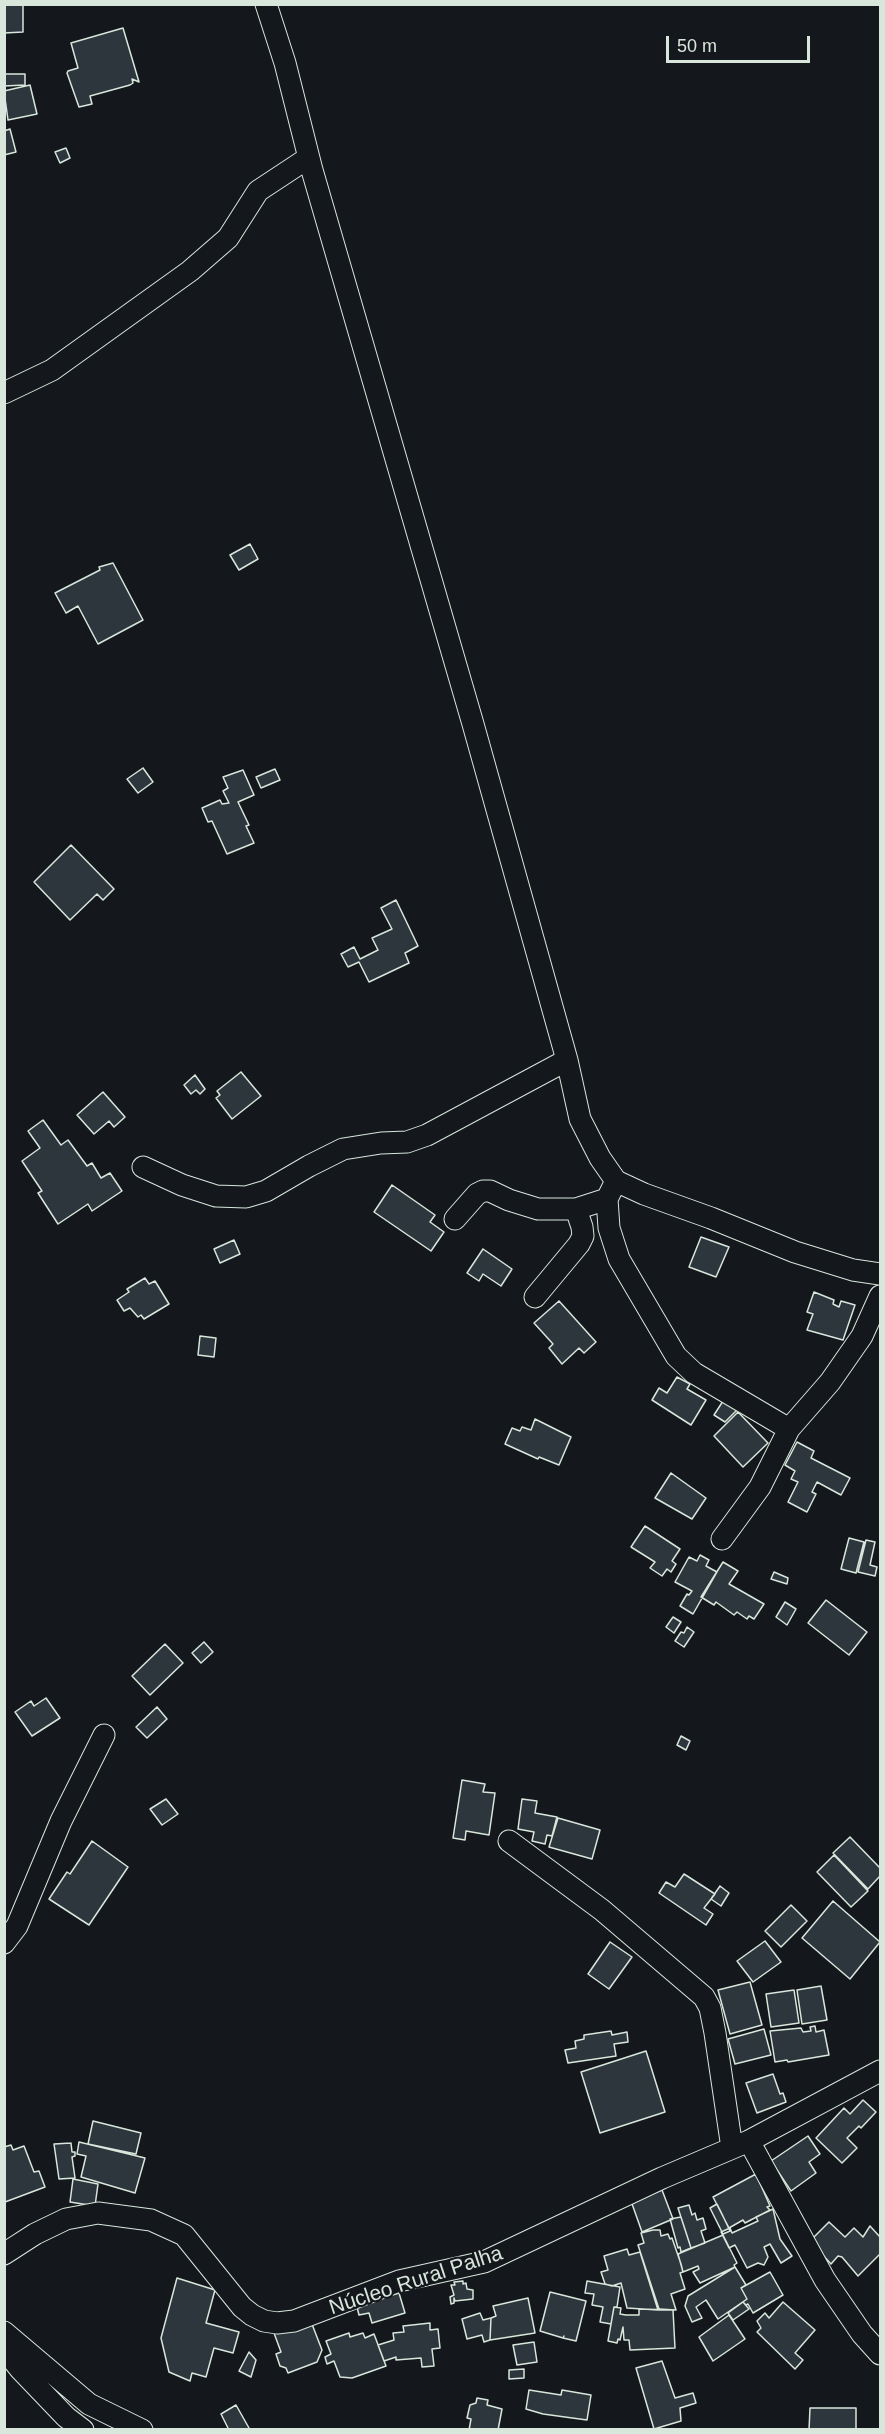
<!DOCTYPE html>
<html>
<head>
<meta charset="utf-8">
<style>
  body { margin:0 }
  #map { position:relative; width:885px; height:2434px; overflow:hidden; background:#14181c; font-family:Arial,sans-serif }
  canvas { display:block }
  .frame { position:absolute; inset:0; border:6px solid #d8e6dc; pointer-events:none }
  .scale { position:absolute; left:666px; top:36px; width:144px; height:27px; box-sizing:border-box; border:3px solid #d8e6dc; border-top:0; padding-left:8px; font-size:18px; line-height:21px; white-space:nowrap; color:#d8e6dc; -webkit-text-stroke:4px #14181c; paint-order:stroke }
</style>
</head>
<body>
<div id="map">
<canvas width="885" height="2434"></canvas>
<div class="frame"></div>
<div class="scale">50 m</div>
</div>
<script>
const c = document.querySelector('canvas').getContext('2d');
c.lineJoin = 'round';
function fill(path, color) { c.fillStyle = color; c.fill(path, 'evenodd'); }
const shape = rows => new Path2D(rows.map(r => 'M' + r).join(''));
function stroke(path, color, width, dash) { c.strokeStyle = color; c.lineWidth = width; c.lineCap = dash ? 'butt' : 'round'; c.setLineDash(dash || []); c.stroke(path); }
function write(font, color, halo, rows, align = 'center') {
  c.font = font + ' Arial,sans-serif'; c.lineWidth = 4.5; c.setLineDash([]); c.textBaseline = 'middle'; c.strokeStyle = halo; c.fillStyle = color; for (const [text, x, y, turn = 0] of rows) {
    c.save(); c.translate(x, y); c.rotate((+turn || 0) * Math.PI / 180); c.textAlign = isNaN(turn) ? turn : align; if (halo) c.strokeText(text, 0, 0); c.fillText(text, 0, 0); c.restore();
  }
}
const building = shape([
  [4,4,23,4,23,32,4,33,4,4],
  [123,28,139,82,132,79,133,83,130,85,90,96,92,104,79,107,67,73,68,71,78,68,71,43,123,28],
  [4,74,25,74,25,85,4,86,4,74],
  [30,85,37,114,8,120,4,91,30,85],
  [10,129,16,152,4,155,4,131,10,129],
  [66,148,70,158,60,163,55,152,66,148],
  [250,544,258,559,239,570,230,555,250,544],
  [113,563,143,620,98,644,78,606,66,613,55,593,100,570,99,567,113,563],
  [143,768,153,782,138,793,127,779,143,768],
  [275,769,280,780,261,788,256,777,275,769],
  [243,770,254,795,238,802,249,825,246,826,254,843,227,854,212,821,208,822,202,808,220,800,222,804,229,803,223,791,228,788,223,777,243,770],
  [71,845,114,889,103,900,97,894,70,920,34,882,71,845],
  [396,900,418,946,405,953,409,963,369,982,359,962,348,967,341,954,354,947,360,959,378,950,372,938,392,929,381,908,396,900],
  [241,1072,261,1096,232,1119,216,1098,220,1095,217,1091,241,1072],
  [195,1075,205,1089,200,1094,196,1090,191,1094,184,1085,195,1075],
  [103,1092,125,1117,114,1127,109,1121,94,1134,77,1115,103,1092],
  [43,1120,61,1145,68,1140,87,1166,92,1163,101,1178,110,1173,122,1191,92,1211,88,1204,58,1224,38,1193,42,1191,22,1161,40,1148,28,1131,43,1120],
  [392,1185,435,1215,430,1222,444,1232,431,1251,374,1212,392,1185],
  [701,1237,729,1247,716,1277,689,1267,701,1237],
  [234,1240,240,1254,220,1263,214,1249,234,1240],
  [483,1249,512,1269,501,1286,483,1274,479,1281,467,1273,483,1249],
  [145,1278,149,1284,155,1281,169,1304,144,1319,141,1315,138,1317,130,1308,124,1311,117,1300,129,1292,127,1289,145,1278],
  [814,1292,834,1300,833,1304,839,1307,841,1301,855,1305,843,1340,807,1330,813,1314,807,1312,814,1292],
  [559,1301,596,1342,584,1353,579,1348,562,1364,549,1348,553,1344,534,1323,559,1301],
  [200,1336,216,1338,214,1357,198,1355,200,1336],
  [677,1377,690,1384,687,1389,706,1400,691,1425,652,1400,659,1388,667,1393,677,1377],
  [723,1401,737,1410,725,1422,714,1415,723,1401],
  [738,1412,768,1443,743,1467,714,1436,738,1412],
  [535,1419,571,1437,559,1465,539,1457,538,1459,505,1444,512,1428,520,1431,522,1427,531,1430,535,1419],
  [797,1442,814,1451,811,1458,850,1478,841,1495,817,1482,812,1492,816,1494,807,1512,788,1502,798,1482,791,1479,795,1471,785,1465,797,1442],
  [671,1473,706,1498,692,1519,655,1498,671,1473],
  [645,1526,680,1549,672,1561,676,1564,671,1572,667,1569,662,1576,650,1568,655,1562,631,1547,645,1526],
  [849,1538,864,1542,856,1573,841,1569,849,1538],
  [866,1540,875,1542,870,1565,877,1567,875,1576,858,1572,866,1540],
  [700,1555,709,1560,706,1566,717,1572,693,1614,680,1606,687,1594,689,1595,692,1591,675,1582,689,1557,697,1561,700,1555],
  [723,1562,738,1571,729,1584,764,1604,754,1619,749,1616,747,1619,737,1612,734,1615,716,1602,714,1605,701,1597,723,1562],
  [774,1572,788,1578,787,1584,771,1579,774,1572],
  [826,1600,867,1632,849,1655,808,1623,826,1600],
  [785,1602,796,1609,787,1625,776,1617,785,1602],
  [673,1617,681,1622,674,1633,666,1627,673,1617],
  [687,1627,694,1632,684,1647,675,1641,681,1632,684,1633,687,1627],
  [204,1642,213,1652,201,1663,192,1653,204,1642],
  [165,1644,183,1663,150,1695,132,1676,165,1644],
  [46,1698,60,1718,32,1736,15,1712,31,1701,34,1706,46,1698],
  [157,1707,167,1719,147,1738,136,1727,157,1707],
  [681,1736,690,1741,686,1750,677,1745,681,1736],
  [462,1780,485,1784,483,1792,495,1793,489,1835,466,1831,465,1840,453,1838,462,1780],
  [166,1799,178,1814,162,1825,150,1809,166,1799],
  [522,1799,537,1801,535,1813,557,1817,552,1836,547,1835,545,1844,532,1841,534,1832,518,1829,522,1799],
  [558,1818,600,1830,592,1859,549,1847,558,1818],
  [850,1837,880,1868,880,1876,868,1889,833,1853,850,1837],
  [92,1841,128,1867,89,1925,49,1899,67,1872,70,1874,92,1841],
  [834,1855,868,1891,851,1907,817,1872,834,1855],
  [684,1874,715,1894,704,1908,713,1914,706,1925,659,1893,666,1882,675,1887,684,1874],
  [720,1886,729,1893,721,1906,711,1899,720,1886],
  [833,1901,880,1942,850,1979,802,1938,833,1901],
  [791,1905,807,1921,781,1947,765,1931,791,1905],
  [765,1941,781,1962,753,1982,737,1961,765,1941],
  [610,1942,632,1957,609,1989,588,1974,610,1942],
  [750,1982,762,2025,730,2034,718,1990,750,1982],
  [821,1986,827,2020,802,2024,797,1990,821,1986],
  [794,1990,799,2023,771,2027,766,1994,794,1990],
  [815,2026,816,2032,824,2030,829,2055,788,2062,787,2060,775,2062,770,2031,801,2028,803,2032,811,2031,810,2027,815,2026],
  [764,2029,771,2055,735,2064,728,2039,764,2029],
  [611,2031,612,2035,627,2032,628,2042,614,2044,616,2056,568,2063,565,2050,576,2048,575,2041,584,2039,584,2035,611,2031],
  [646,2051,665,2112,600,2133,581,2072,646,2051],
  [773,2074,780,2094,783,2093,786,2102,757,2113,746,2083,773,2074],
  [863,2100,876,2112,861,2128,859,2126,847,2138,857,2148,842,2163,816,2138,844,2108,850,2114,863,2100],
  [93,2121,141,2133,136,2154,88,2144,93,2121],
  [808,2136,820,2154,809,2162,816,2173,791,2191,771,2161,808,2136],
  [79,2142,145,2158,135,2193,81,2177,86,2156,77,2154,79,2142],
  [71,2143,72,2152,75,2152,75,2156,72,2157,75,2178,59,2179,54,2144,71,2143],
  [11,2145,13,2150,24,2146,34,2172,39,2171,45,2187,5,2202,4,2147,11,2145],
  [756,2174,770,2206,767,2207,770,2210,745,2223,743,2220,729,2228,713,2197,756,2174],
  [73,2179,98,2184,95,2206,70,2202,73,2179],
  [662,2190,673,2219,642,2232,631,2201,662,2190],
  [717,2204,722,2214,730,2231,723,2234,710,2208,717,2204],
  [689,2205,692,2215,695,2213,697,2220,703,2218,706,2229,701,2231,705,2243,691,2248,678,2208,689,2205],
  [773,2209,780,2239,792,2256,781,2263,770,2244,764,2247,768,2257,764,2265,758,2263,747,2268,735,2245,729,2248,721,2232,730,2228,732,2233,758,2221,756,2217,773,2209],
  [681,2217,691,2248,681,2252,680,2247,678,2248,670,2219,681,2217],
  [829,2222,845,2237,854,2228,863,2237,870,2226,880,2237,880,2254,858,2276,842,2257,838,2256,831,2264,810,2241,829,2222],
  [653,2230,660,2230,661,2236,668,2234,670,2239,672,2238,681,2264,683,2272,680,2273,685,2289,671,2294,676,2310,659,2309,638,2245,644,2243,641,2233,653,2230],
  [723,2235,737,2263,734,2265,735,2267,700,2283,693,2272,699,2269,698,2266,683,2272,678,2254,723,2235],
  [627,2249,629,2255,640,2252,658,2310,627,2308,621,2283,612,2286,605,2284,601,2272,608,2270,604,2256,627,2249],
  [735,2267,746,2285,741,2288,747,2299,718,2319,706,2300,696,2307,702,2318,692,2322,685,2306,688,2296,735,2267],
  [770,2272,783,2295,753,2313,748,2304,746,2305,743,2302,747,2299,741,2288,770,2272],
  [177,2278,215,2290,206,2323,239,2332,233,2353,214,2348,206,2377,192,2373,190,2381,169,2372,161,2338,177,2278],
  [463,2281,463,2284,466,2283,467,2289,473,2290,473,2299,455,2301,454,2298,454,2303,451,2304,450,2297,454,2295,451,2285,455,2285,454,2282,463,2281],
  [587,2281,620,2287,617,2307,614,2307,611,2324,600,2322,603,2307,592,2305,594,2294,585,2293,587,2281],
  [550,2292,586,2301,576,2341,563,2338,564,2336,563,2338,540,2331,550,2292],
  [399,2293,405,2313,372,2323,369,2313,359,2315,355,2299,368,2302,399,2293],
  [528,2298,535,2333,490,2340,491,2318,496,2316,493,2306,528,2298],
  [743,2302,749,2309,733,2320,728,2313,743,2302],
  [783,2302,815,2330,795,2353,803,2360,795,2369,757,2332,761,2328,757,2321,765,2313,769,2318,783,2302],
  [614,2307,621,2308,620,2314,626,2315,639,2315,639,2309,673,2310,675,2348,630,2350,629,2340,624,2340,623,2327,620,2340,618,2339,617,2343,608,2341,614,2307],
  [480,2313,483,2320,491,2318,490,2340,484,2342,482,2335,467,2339,462,2319,480,2313],
  [729,2315,745,2339,713,2361,699,2337,729,2315],
  [310,2319,322,2350,317,2362,288,2373,286,2368,280,2366,276,2354,281,2352,274,2333,310,2319],
  [430,2323,430,2330,438,2329,440,2348,432,2349,434,2366,422,2367,421,2358,396,2360,396,2357,384,2361,378,2345,394,2340,393,2333,404,2332,403,2326,430,2323],
  [349,2333,350,2337,363,2333,365,2338,374,2334,386,2366,352,2378,340,2377,334,2361,327,2364,325,2357,331,2354,326,2341,349,2333],
  [534,2342,537,2362,517,2365,513,2345,534,2342],
  [249,2352,256,2360,251,2377,239,2371,249,2352],
  [662,2361,675,2398,693,2393,696,2403,680,2408,681,2421,654,2429,636,2368,662,2361],
  [524,2369,524,2378,509,2379,509,2370,524,2369],
  [529,2390,561,2395,562,2390,591,2395,587,2420,543,2414,526,2409,529,2390],
  [477,2398,488,2400,487,2405,502,2409,498,2430,469,2430,471,2419,467,2418,470,2405,476,2403,477,2398],
  [236,2405,249,2428,246,2430,229,2430,221,2414,236,2405],
  [810,2408,856,2408,856,2430,809,2430,810,2408]
]);
fill(building, '#2c363c');
stroke(building, '#d8e6dc', 1.5);
const minor = shape([
  [266,4,285,63,312,170,473,724,567,1060,580,1119,600,1158,616,1181,644,1194,711,1218,795,1252,853,1270,880,1274],
  [4,393,52,370,190,271,228,238,258,191,308,158],
  [143,1167,182,1185,216,1196,246,1197,266,1191,309,1166,343,1149,381,1143,407,1142,427,1135,567,1060],
  [616,1181,607,1199,609,1228,619,1259,676,1356,694,1373,789,1429,760,1487,722,1539],
  [455,1219,477,1194,483,1191,490,1191,509,1200,538,1209,576,1209,607,1199],
  [535,1297,579,1244,583,1236,582,1227,576,1209],
  [789,1429,830,1382,862,1336,880,1296],
  [509,1841,602,1910,704,1997,710,2008,715,2033,732,2148],
  [4,1943,17,1926,61,1821,104,1735],
  [749,2141,825,2280,862,2334,880,2354],
  [4,2254,35,2234,66,2219,98,2213,151,2220,184,2235,242,2307,252,2315,264,2321,277,2323,294,2321,399,2281,484,2262,662,2178,749,2141,880,2071],
  [4,2332,89,2404,142,2430],
  [4,2349,20,2369,66,2417,83,2430]
]);
stroke(minor, '#d8e6dc', 23);
stroke(minor, '#14181c', 21);
write('21px', '#d8e6dc', '#14181c', [
  ["Núcleo Rural Palha",416,2281,-18]
]);
</script>
</body>
</html>
